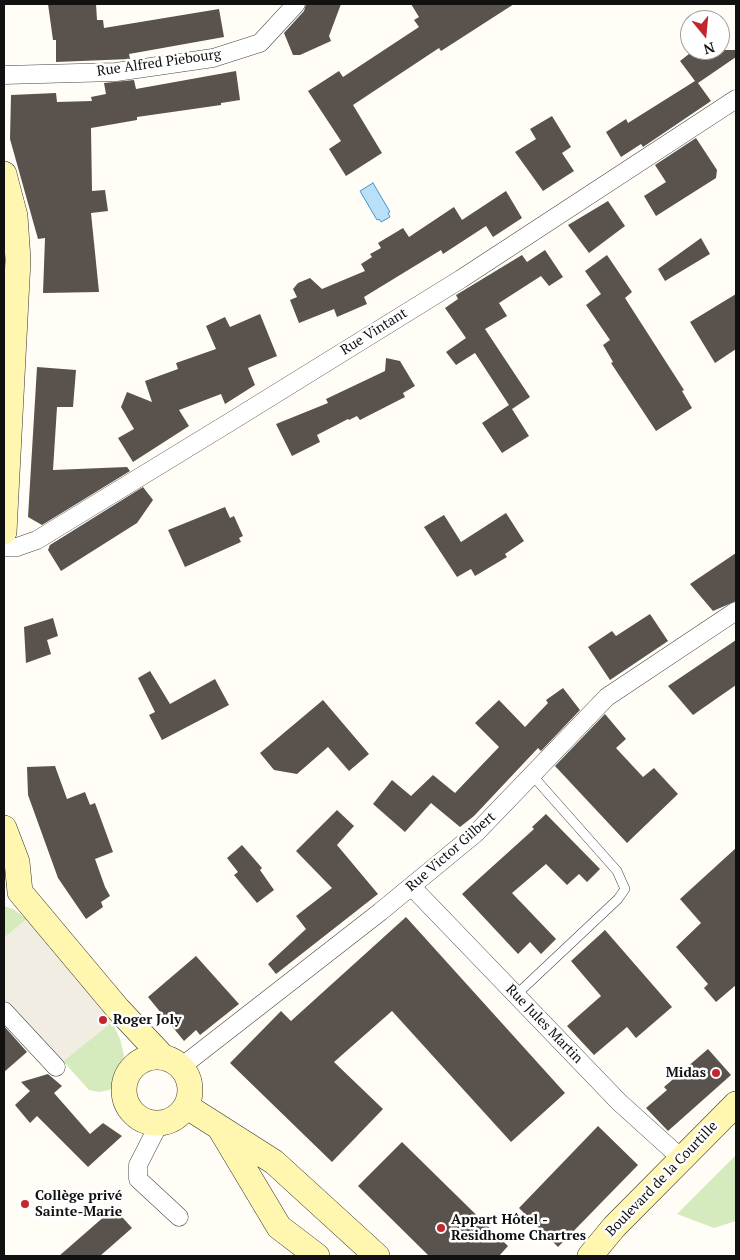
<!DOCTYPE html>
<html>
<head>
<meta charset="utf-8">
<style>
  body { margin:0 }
  #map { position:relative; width:740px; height:1260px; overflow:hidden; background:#fffdf5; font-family:"PT Serif",serif }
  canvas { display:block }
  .frame { position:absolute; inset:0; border:5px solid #111; pointer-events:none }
  .north { position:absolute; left:680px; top:10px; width:50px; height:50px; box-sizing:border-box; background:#fff; border:1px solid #a0a0a0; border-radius:50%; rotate:163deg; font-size:14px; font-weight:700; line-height:20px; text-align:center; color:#111 }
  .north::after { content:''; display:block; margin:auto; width:18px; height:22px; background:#c4262e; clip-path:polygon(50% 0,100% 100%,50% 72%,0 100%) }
</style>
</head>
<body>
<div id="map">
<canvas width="740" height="1260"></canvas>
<div class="frame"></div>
<div class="north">N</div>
</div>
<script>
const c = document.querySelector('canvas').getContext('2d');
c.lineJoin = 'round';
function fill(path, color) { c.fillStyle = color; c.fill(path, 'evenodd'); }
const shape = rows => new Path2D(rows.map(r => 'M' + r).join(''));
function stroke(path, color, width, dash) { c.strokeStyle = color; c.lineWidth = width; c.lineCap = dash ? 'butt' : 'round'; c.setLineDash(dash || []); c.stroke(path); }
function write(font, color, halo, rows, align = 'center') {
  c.font = font + ' "PT Serif",serif'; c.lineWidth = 5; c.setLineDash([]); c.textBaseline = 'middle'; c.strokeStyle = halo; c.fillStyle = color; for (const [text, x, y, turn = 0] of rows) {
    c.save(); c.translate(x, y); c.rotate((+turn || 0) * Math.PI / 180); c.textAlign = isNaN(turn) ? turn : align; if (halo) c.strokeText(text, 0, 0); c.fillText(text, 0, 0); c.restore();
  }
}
fill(shape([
  [4,906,13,909,27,919,4,938],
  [112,1022,120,1039,124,1055,120,1079,117,1085,109,1090,99,1092,89,1090,63,1061],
  [736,1155,736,1221,714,1228,677,1214]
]), '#d5ebbd');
fill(shape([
  [27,919,112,1022,56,1067,4,1011,4,938]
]), '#f1ede2');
const water = shape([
  [373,183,390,212,388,213,390,217,381,222,379,219,377,220,360,191,373,183]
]);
fill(water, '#b9e0f7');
stroke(water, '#3f96cf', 1);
fill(shape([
  [48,4,96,4,97,20,103,20,104,28,219,9,224,37,129,54,130,59,56,62,56,40,53,40],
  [306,4,341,4,329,36,331,41,300,55,293,55,284,33,304,11],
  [411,4,514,4,441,51,439,48,353,105,382,153,346,176,329,149,341,141,308,91,339,71,343,77,419,27,414,20,419,17],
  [694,50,736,50,736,57,698,83,711,101,643,147,641,144,621,157,606,132,626,119,628,123,695,81,680,61],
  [236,71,240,100,221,103,221,105,137,117,137,120,91,128,92,191,105,190,108,211,91,213,99,292,43,293,45,238,38,239,10,139,11,95,56,93,57,102,92,101,91,97,106,94,104,83,134,80,136,89],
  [552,116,571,147,562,153,574,171,543,191,515,152,536,139,530,129],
  [696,138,717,170,716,178,656,216,644,196,666,182,655,165],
  [506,191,522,218,493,237,486,226,443,254,441,250,364,297,367,304,337,317,334,309,299,323,290,300,297,297,293,289,298,283,310,278,322,289,365,271,361,264,372,257,370,254,381,248,378,243,403,228,409,237,454,207,462,220],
  [608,201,625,226,589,253,568,225],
  [701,238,710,254,665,281,658,269],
  [545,250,563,277,549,286,541,276,499,303,507,316,485,329,530,397,512,409,529,436,502,453,482,423,509,405,475,353,456,365,446,352,466,338,445,308,458,299,456,295,522,255,527,262],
  [607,255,632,292,625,298,684,390,682,391,692,408,656,431,611,363,613,362,603,345,610,340,586,305,601,294,585,271],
  [736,294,736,349,715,363,690,322],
  [260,314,277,356,248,368,255,385,225,404,221,394,179,410,189,426,133,462,118,438,134,429,121,407,127,392,152,402,145,381,178,369,176,363,216,349,206,326,225,317,230,327],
  [386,358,400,361,415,386,403,393,405,397,360,420,357,416,349,420,348,419,317,435,320,442,292,456,276,424,328,403,326,399,385,371],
  [37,367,76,370,73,407,57,407,53,470,127,467,130,471,42,525,28,517],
  [143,487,153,500,137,523,61,571,48,550,50,545],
  [225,507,230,518,234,516,243,536,239,538,241,542,185,567,168,530],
  [506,513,524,541,505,554,507,557,475,576,471,569,457,577,424,527,444,515,461,542],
  [736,553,736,601,713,611,690,584],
  [650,614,668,641,610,680,588,647,612,631,616,636],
  [53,618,58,636,47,640,51,654,26,663,24,627],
  [736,640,736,685,693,715,668,686],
  [150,671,170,704,215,679,229,705,162,740,149,715,155,712,138,678],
  [563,688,580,710,541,751,538,748,474,816,460,827,431,803,405,832,373,804,392,780,411,796,433,775,455,793,499,747,475,723,499,700,525,727,548,703,546,700],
  [323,700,369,754,349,771,328,747,297,774,274,770,260,753],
  [605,714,626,739,616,748,643,777,654,768,678,794,627,843,555,766],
  [55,766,67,799,85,792,90,805,95,803,113,852,95,859,105,887,110,896,101,902,103,907,86,919,58,878,28,795,27,767],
  [337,810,354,826,337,845,378,894,276,974,268,964,306,929,296,916,332,888,296,851],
  [546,814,600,869,587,882,579,874,567,885,546,864,512,893,556,939,541,954,530,942,518,954,462,894,534,829,532,827],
  [242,845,262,868,260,870,274,890,257,903,234,875,238,872,227,858],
  [736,848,736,985,716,1002,704,988,708,984,676,947,701,923,680,899],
  [406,917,565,1093,511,1142,392,1011,334,1062,383,1109,332,1162,230,1063,281,1011,291,1021],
  [605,930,672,1007,636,1038,627,1027,594,1055,567,1026,601,996,571,961],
  [196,956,239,1004,200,1035,196,1030,184,1041,148,997],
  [4,1026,27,1052,4,1072],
  [708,1049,731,1075,668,1131,646,1108,667,1090,664,1087],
  [48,1074,62,1086,54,1093,90,1134,103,1123,122,1136,88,1167,37,1116,30,1123,15,1105,30,1091,21,1082],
  [598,1126,638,1165,558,1247,519,1208],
  [402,1142,508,1246,499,1256,429,1256,358,1186],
  [114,1208,132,1228,100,1256,59,1256]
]), '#5a524d');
const lane = shape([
  [516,995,618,899,625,889,617,871,532,775]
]);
const street = shape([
  [4,75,116,72,213,58,260,43,296,4],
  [4,547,17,547,37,540,230,422,461,279,736,99],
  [412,887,619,1102,681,1158],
  [4,1011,56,1067],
  [181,1067,380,912,476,833,607,697,736,611],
  [160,1122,138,1165,138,1179,179,1217]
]);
const secondary = shape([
  [4,174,15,216,18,260,4,532],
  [4,828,17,862,20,892],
  [20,892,118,1009,163,1057],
  '124 1090a33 33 0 1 1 66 0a33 33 0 1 1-66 0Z',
  [186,1106,274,1162,377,1256],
  [221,1130,279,1227,317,1256],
  [590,1256,614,1227,736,1104]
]);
stroke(lane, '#444', 10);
stroke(street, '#444', 19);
stroke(secondary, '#333', 26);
stroke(lane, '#fff', 9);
stroke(street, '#fff', 18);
stroke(secondary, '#fff6b0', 25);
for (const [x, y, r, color] of [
  [103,1020,5,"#c4262e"],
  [716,1073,5,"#c4262e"],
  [25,1204,5,"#c4262e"],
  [441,1228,5,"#c4262e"]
]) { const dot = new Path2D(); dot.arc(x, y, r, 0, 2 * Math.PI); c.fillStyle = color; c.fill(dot); stroke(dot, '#fff', 2); }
write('14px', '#111', '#fff', [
  ["Rue Alfred Piebourg",159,63,-8],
  ["Rue Vintant",374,332,-32],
  ["Rue Victor Gilbert",451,852,-41],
  ["Rue Jules Martin",544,1024,46],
  ["Boulevard de la Courtille",662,1179,-46]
]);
write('bold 14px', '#111', '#fff', [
  ["Roger Joly",113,1020],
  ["Midas",706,1073,"right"],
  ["Collège privé",35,1196],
  ["Sainte-Marie",35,1212],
  ["Appart Hôtel -",451,1220],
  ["Residhome Chartres",451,1236]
], 'left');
</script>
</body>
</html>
